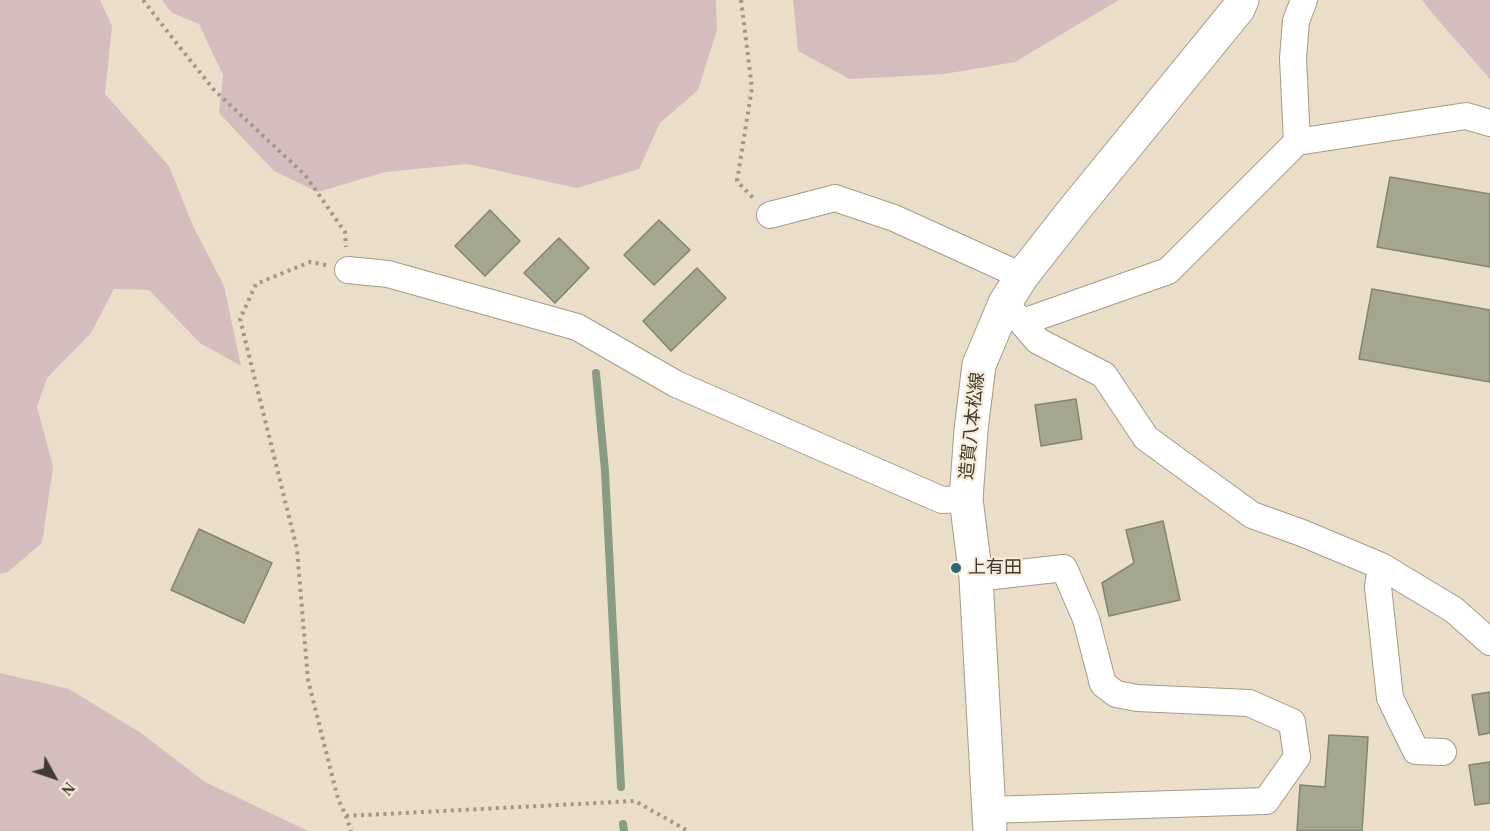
<!DOCTYPE html>
<html>
<head>
<meta charset="utf-8">
<style>
  body { margin:0 }
  #map { position:relative; width:1490px; height:831px; overflow:hidden; background:#eadec9; font-family:"Times New Roman",serif }
  canvas { display:block }
  .north { position:absolute; left:24px; top:747px; width:60px; height:60px; -webkit-text-stroke:4px #f8ebd6; paint-order:stroke; rotate:130deg; font-size:16px; font-weight:700; line-height:24px; text-align:center; color:#3f3a31 }
  .north::after { content:''; display:block; margin:auto; width:21px; height:27px; background:#3f3a31; clip-path:polygon(50% 0,100% 100%,50% 72%,0 100%) }
</style>
</head>
<body>
<div id="map">
<canvas width="1490" height="831"></canvas>
<div class="north">N</div>
</div>
<script>
const c = document.querySelector('canvas').getContext('2d');
c.lineJoin = 'round';
function fill(path, color) { c.fillStyle = color; c.fill(path, 'evenodd'); }
const shape = rows => new Path2D(rows.map(r => 'M' + r).join(''));
function stroke(path, color, width, dash) { c.strokeStyle = color; c.lineWidth = width; c.lineCap = dash ? 'butt' : 'round'; c.setLineDash(dash || []); c.stroke(path); }
function write(font, color, halo, rows, align = 'center') {
  c.font = font + ' "Times New Roman","Noto Sans JP",serif'; c.lineWidth = 4.5; c.setLineDash([]); c.textBaseline = 'middle'; c.strokeStyle = halo; c.fillStyle = color; for (const [text, x, y, turn = 0] of rows) {
    c.save(); c.translate(x, y); c.rotate((+turn || 0) * Math.PI / 180); c.textAlign = isNaN(turn) ? turn : align; if (halo) c.strokeText(text, 0, 0); c.fillText(text, 0, 0); c.restore();
  }
}
fill(shape([
  [0,0,100,0,112,26,105,94,169,166,193,226,224,286,241,366,200,343,149,290,114,289,91,333,47,378,37,407,53,466,42,543,8,572,0,574],
  [162,0,716,0,717,30,698,90,660,123,639,169,577,188,467,164,385,172,318,192,274,171,219,113,223,75,199,24,172,13],
  [793,0,1119,0,1015,62,944,74,850,79,798,51],
  [1422,0,1490,0,1490,79,1432,13],
  [0,673,69,689,141,733,205,782,308,831,0,831]
]), '#d4bdbc');
stroke(shape([
  [596,373,605,471,621,787],
  [623,824,624,831]
]), '#879c83', 8);
const building = shape([
  [1390,177,1490,194,1490,267,1377,247,1390,177],
  [490,210,520,241,485,276,455,246,490,210],
  [659,220,690,250,654,285,624,255,659,220],
  [559,238,589,268,555,303,524,273,559,238],
  [697,268,726,298,671,351,643,321,697,268],
  [1372,289,1490,310,1490,382,1359,359,1372,289],
  [1076,399,1082,439,1041,446,1035,405,1076,399],
  [1163,521,1180,600,1109,616,1102,583,1134,563,1126,530,1163,521],
  [199,529,272,563,244,623,171,590,199,529],
  [1490,692,1490,733,1479,735,1472,695,1490,692],
  [1329,735,1368,737,1362,831,1297,831,1300,785,1325,787,1329,735],
  [1490,762,1490,803,1475,805,1469,765,1490,762]
]);
fill(building, '#a4a690');
stroke(building, '#83846f', 1.5);
const minor = shape([
  [1297,142,1466,116,1490,123],
  [770,215,835,198,894,218,1022,276],
  [348,270,388,274,577,327,676,384,942,500,966,499],
  [1005,303,1038,341,1104,375,1146,438,1252,515,1302,533,1381,566,1454,610,1490,642],
  [1023,322,1168,271,1297,142,1293,58,1296,21,1304,0],
  [1381,566,1378,587,1390,698,1416,751,1443,752],
  [976,578,1064,568,1086,619,1103,684,1116,694,1137,698,1249,703,1292,722,1297,757,1266,801,989,810]
]);
const major = shape([
  [990,831,976,578,966,499,971,430,979,365,1005,303,1022,276,1073,211,1238,9,1242,0]
]);
stroke(minor, '#a59a86', 28);
stroke(major, '#a59a86', 35);
stroke(shape([
  [143,0,170,35,214,90,305,175,345,232,346,247],
  [741,0,752,88,737,181,754,199],
  [326,265,310,262,256,284,240,319,297,549,308,680,338,799,346,816,351,831],
  [346,816,635,801,688,831]
]), '#a09788', 4, [3, 4.5]);
stroke(minor, '#fff', 26);
stroke(major, '#fff', 33);
for (const [x, y, r, color] of [
  [956,568,6,"#2a647d"]
]) { const dot = new Path2D(); dot.arc(x, y, r, 0, 2 * Math.PI); c.fillStyle = color; c.fill(dot); stroke(dot, '#f8ebd6', 2); }
write('18px', '#3f3a31', '#f8ebd6', [
  ["造賀八本松線",973,426,-84]
]);
write('18px', '#3f3a31', '#f8ebd6', [
  ["上有田",968,568]
], 'left');
</script>
</body>
</html>
